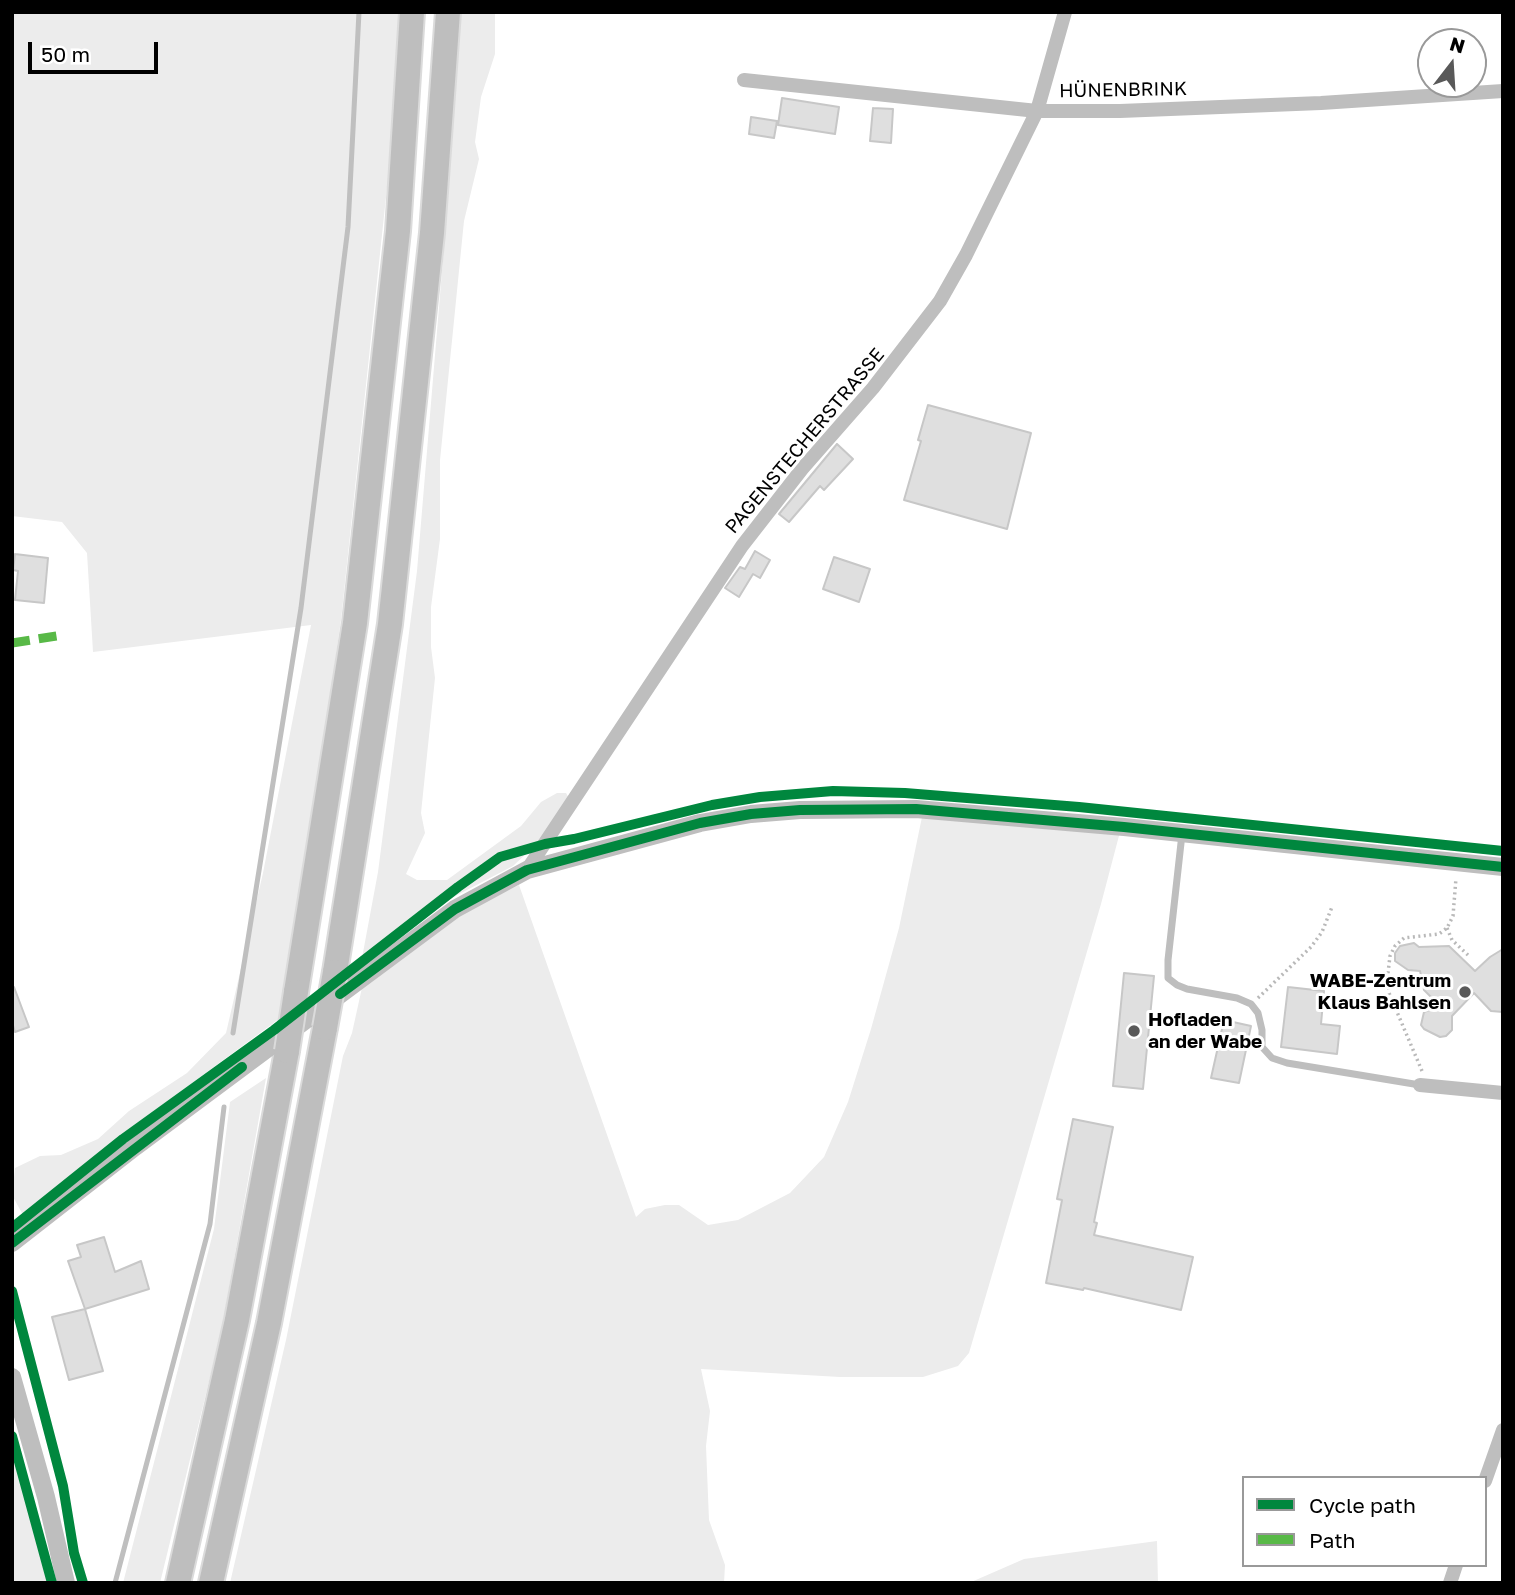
<!DOCTYPE html>
<html>
<head>
<meta charset="utf-8">
<style>
  body { margin:0 }
  #map { position:relative; width:1515px; height:1595px; overflow:hidden; background:#fff; font-family:"Golos Text",sans-serif }
  canvas { display:block }
  .frame { position:absolute; inset:0; border:14px solid #000; pointer-events:none }
  .legend { position:absolute; left:1242px; top:1476px; width:245px; height:91px; box-sizing:border-box; background:#fff; border:2px solid #999; margin:0; padding:9px 12px; list-style:none; font-size:21px; color:#000 }
  .legend li { display:flex; align-items:center; gap:14px; height:35px }
  .legend b { width:35px; border:2px solid #999 }
  .north { position:absolute; left:1417px; top:28px; width:70px; height:70px; box-sizing:border-box; background:#fff; border:2px solid #999; border-radius:50%; rotate:17deg; font-size:19px; font-weight:700; line-height:28px; text-align:center; color:#000 }
  .north::after { content:''; display:block; margin:auto; width:24px; height:32px; background:#595959; clip-path:polygon(50% 0,100% 100%,50% 72%,0 100%) }
  .scale { position:absolute; left:28px; top:42px; width:130px; height:32px; box-sizing:border-box; border:4px solid #000; border-top:0; padding-left:9px; font-size:21px; line-height:24px; white-space:nowrap; color:#000; -webkit-text-stroke:5px #fff; paint-order:stroke }
</style>
</head>
<body>
<div id="map">
<canvas width="1515" height="1595"></canvas>
<div class="frame"></div>
<ul class="legend">
<li><b style="height:9px;background:#00873e"></b>Cycle path</li>
<li><b style="height:9px;background:#58b947"></b>Path</li>
</ul>
<div class="north">N</div>
<div class="scale">50 m</div>
</div>
<script>
const c = document.querySelector('canvas').getContext('2d');
c.lineJoin = 'round';
function fill(path, color) { c.fillStyle = color; c.fill(path, 'evenodd'); }
const shape = rows => new Path2D(rows.map(r => 'M' + r).join(''));
function stroke(path, color, width, dash) { c.strokeStyle = color; c.lineWidth = width; c.lineCap = dash ? 'butt' : 'round'; c.setLineDash(dash || []); c.stroke(path); }
function write(font, color, halo, rows, align = 'center') {
  c.font = font + ' "Golos Text",sans-serif'; c.lineWidth = 6; c.setLineDash([]); c.textBaseline = 'middle'; c.strokeStyle = halo; c.fillStyle = color; for (const [text, x, y, turn = 0] of rows) {
    c.save(); c.translate(x, y); c.rotate((+turn || 0) * Math.PI / 180); c.textAlign = isNaN(turn) ? turn : align; if (halo) c.strokeText(text, 0, 0); c.fillText(text, 0, 0); c.restore();
  }
}
fill(shape([
  [12,12,399,12,389,169,341,620,297,926,279,1019,139,1122,23,1215,12,1195,15,1168,40,1156,61,1155,98,1139,129,1111,187,1073,226,1033,263,873,311,625,93,652,87,553,62,522,12,516],
  [459,12,495,12,495,54,481,97,475,142,479,159,464,221,440,460,440,539,431,607,431,647,435,678,421,813,425,833,406,874,417,880,447,880,521,826,541,802,557,793,566,793,569,798,542,839,513,866,438,905,362,958,378,872,417,571,447,211],
  [922,817,1120,832,1101,904,969,1353,958,1366,923,1377,840,1377,701,1369,710,1411,706,1446,709,1520,725,1565,724,1583,230,1583,286,1340,343,1056,352,1033,363,983,462,913,519,885,636,1217,645,1209,665,1205,679,1205,708,1225,738,1220,790,1193,824,1157,848,1102,871,1029,899,928],
  [266,1078,222,1328,160,1583,123,1583,214,1229,230,1102],
  [12,1436,30,1499,52,1583,12,1583],
  [1157,1541,1158,1583,969,1583,1024,1559]
]), '#ececec');
stroke(shape([
  [233,1033,301,608,348,227,359,12],
  [115,1583,210,1224,224,1107]
]), '#bfbfbf', 5);
const building = shape([
  [782,98,839,107,835,134,778,125,782,98],
  [873,108,893,109,891,143,870,141,873,108],
  [751,117,777,121,774,138,749,134,751,117],
  [928,405,1031,433,1007,529,904,500,921,441,918,440,928,405],
  [837,444,853,459,824,490,820,486,789,522,779,514,837,444],
  [755,551,770,560,760,578,753,574,739,597,725,588,740,567,745,569,755,551],
  [15,554,48,558,44,603,15,600,18,571,13,570,15,554],
  [834,557,870,569,859,602,823,589,834,557],
  [1414,943,1419,947,1449,946,1475,971,1490,957,1503,949,1503,1012,1491,1011,1474,993,1452,1016,1452,1030,1446,1036,1440,1037,1424,1029,1421,1025,1424,1012,1440,1006,1424,990,1420,971,1408,970,1395,961,1395,953,1400,946,1414,943],
  [1124,973,1154,976,1143,1089,1113,1086,1124,973],
  [12,987,14,987,29,1027,15,1032,12,1022,12,987],
  [1288,987,1324,991,1321,1024,1340,1026,1337,1054,1281,1047,1288,987],
  [1224,1020,1251,1026,1239,1083,1211,1078,1224,1020],
  [1073,1119,1113,1127,1094,1222,1097,1223,1094,1235,1193,1257,1181,1310,1084,1288,1083,1290,1046,1283,1062,1200,1057,1199,1073,1119],
  [104,1237,115,1272,141,1261,149,1289,85,1309,68,1261,81,1257,77,1245,104,1237],
  [85,1309,103,1371,69,1380,52,1317,85,1309]
]);
fill(building, '#dfdfdf');
stroke(building, '#c7c7c7', 2);
const trunk = shape([
  [335,972,390,624,432,233,448,12],
  [296,992,355,623,398,231,412,12],
  [178,1583,237,1320,287,1051],
  [211,1583,269,1323,325,1028]
]);
stroke(trunk, '#dbdbdb', 28);
stroke(shape([
  [1447,928,1452,940,1468,955],
  [1258,998,1311,947,1322,932,1332,907],
  [1422,1071,1389,993,1388,973,1390,956,1395,946,1404,938,1439,934,1447,928,1453,916,1456,878]
]), '#b9b9b9', 3.5, [2, 3.5]);
stroke(shape([
  [1182,834,1168,960,1168,978,1177,985,1187,989,1237,998,1251,1004,1258,1013,1262,1030,1262,1047,1272,1058,1287,1063,1420,1085]
]), '#bebebe', 7);
stroke(shape([
  [744,80,1037,111,1120,111,1321,103,1503,91],
  [527,870,742,546,802,469,873,388,940,301,966,255,1037,111,1065,12],
  [1420,1085,1503,1093],
  [1485,1481,1503,1430],
  [1450,1583,1456,1565]
]), '#bebebe', 14);
stroke(shape([
  [12,1243,135,1147,455,909,527,870,700,823,751,814,800,810,916,809,1124,827,1503,867],
  [12,1377,46,1497,66,1583]
]), '#bebebe', 18);
stroke(trunk, '#bebebe', 24);
const trunkBridge = shape([
  [325,1028,335,972],
  [287,1051,296,992]
]);
stroke(trunkBridge, '#dbdbdb', 28, []);
stroke(trunkBridge, '#bebebe', 24);
stroke(shape([
  [12,643,63,635]
]), '#58b947', 9, [18, 9]);
stroke(shape([
  [340,994,455,909,527,870,700,823,751,814,800,810,916,809,1124,827,1503,867],
  [12,1228,123,1139,274,1030,458,887,500,857,545,844,574,839,712,805,760,797,833,791,905,793,1079,807,1503,851],
  [12,1243,242,1067],
  [12,1291,63,1486,74,1553,83,1583],
  [12,1436,52,1583]
]), '#00873e', 10);
for (const [x, y, r, color] of [
  [1465,992,7,"#595959"],
  [1134,1031,7,"#595959"]
]) { const dot = new Path2D(); dot.arc(x, y, r, 0, 2 * Math.PI); c.fillStyle = color; c.fill(dot); stroke(dot, '#fff', 2.5); }
write('19px', '#000', '#fff', [
  ["HÜNENBRINK",1123,90,-1],
  ["PAGENSTECHERSTRASSE",805,441,-50]
]);
write('bold 19px', '#000', '#fff', [
  ["WABE-Zentrum",1451,981],
  ["Klaus Bahlsen",1451,1003],
  ["Hofladen",1148,1020,"left"],
  ["an der Wabe",1148,1042,"left"]
], 'right');
</script>
</body>
</html>
